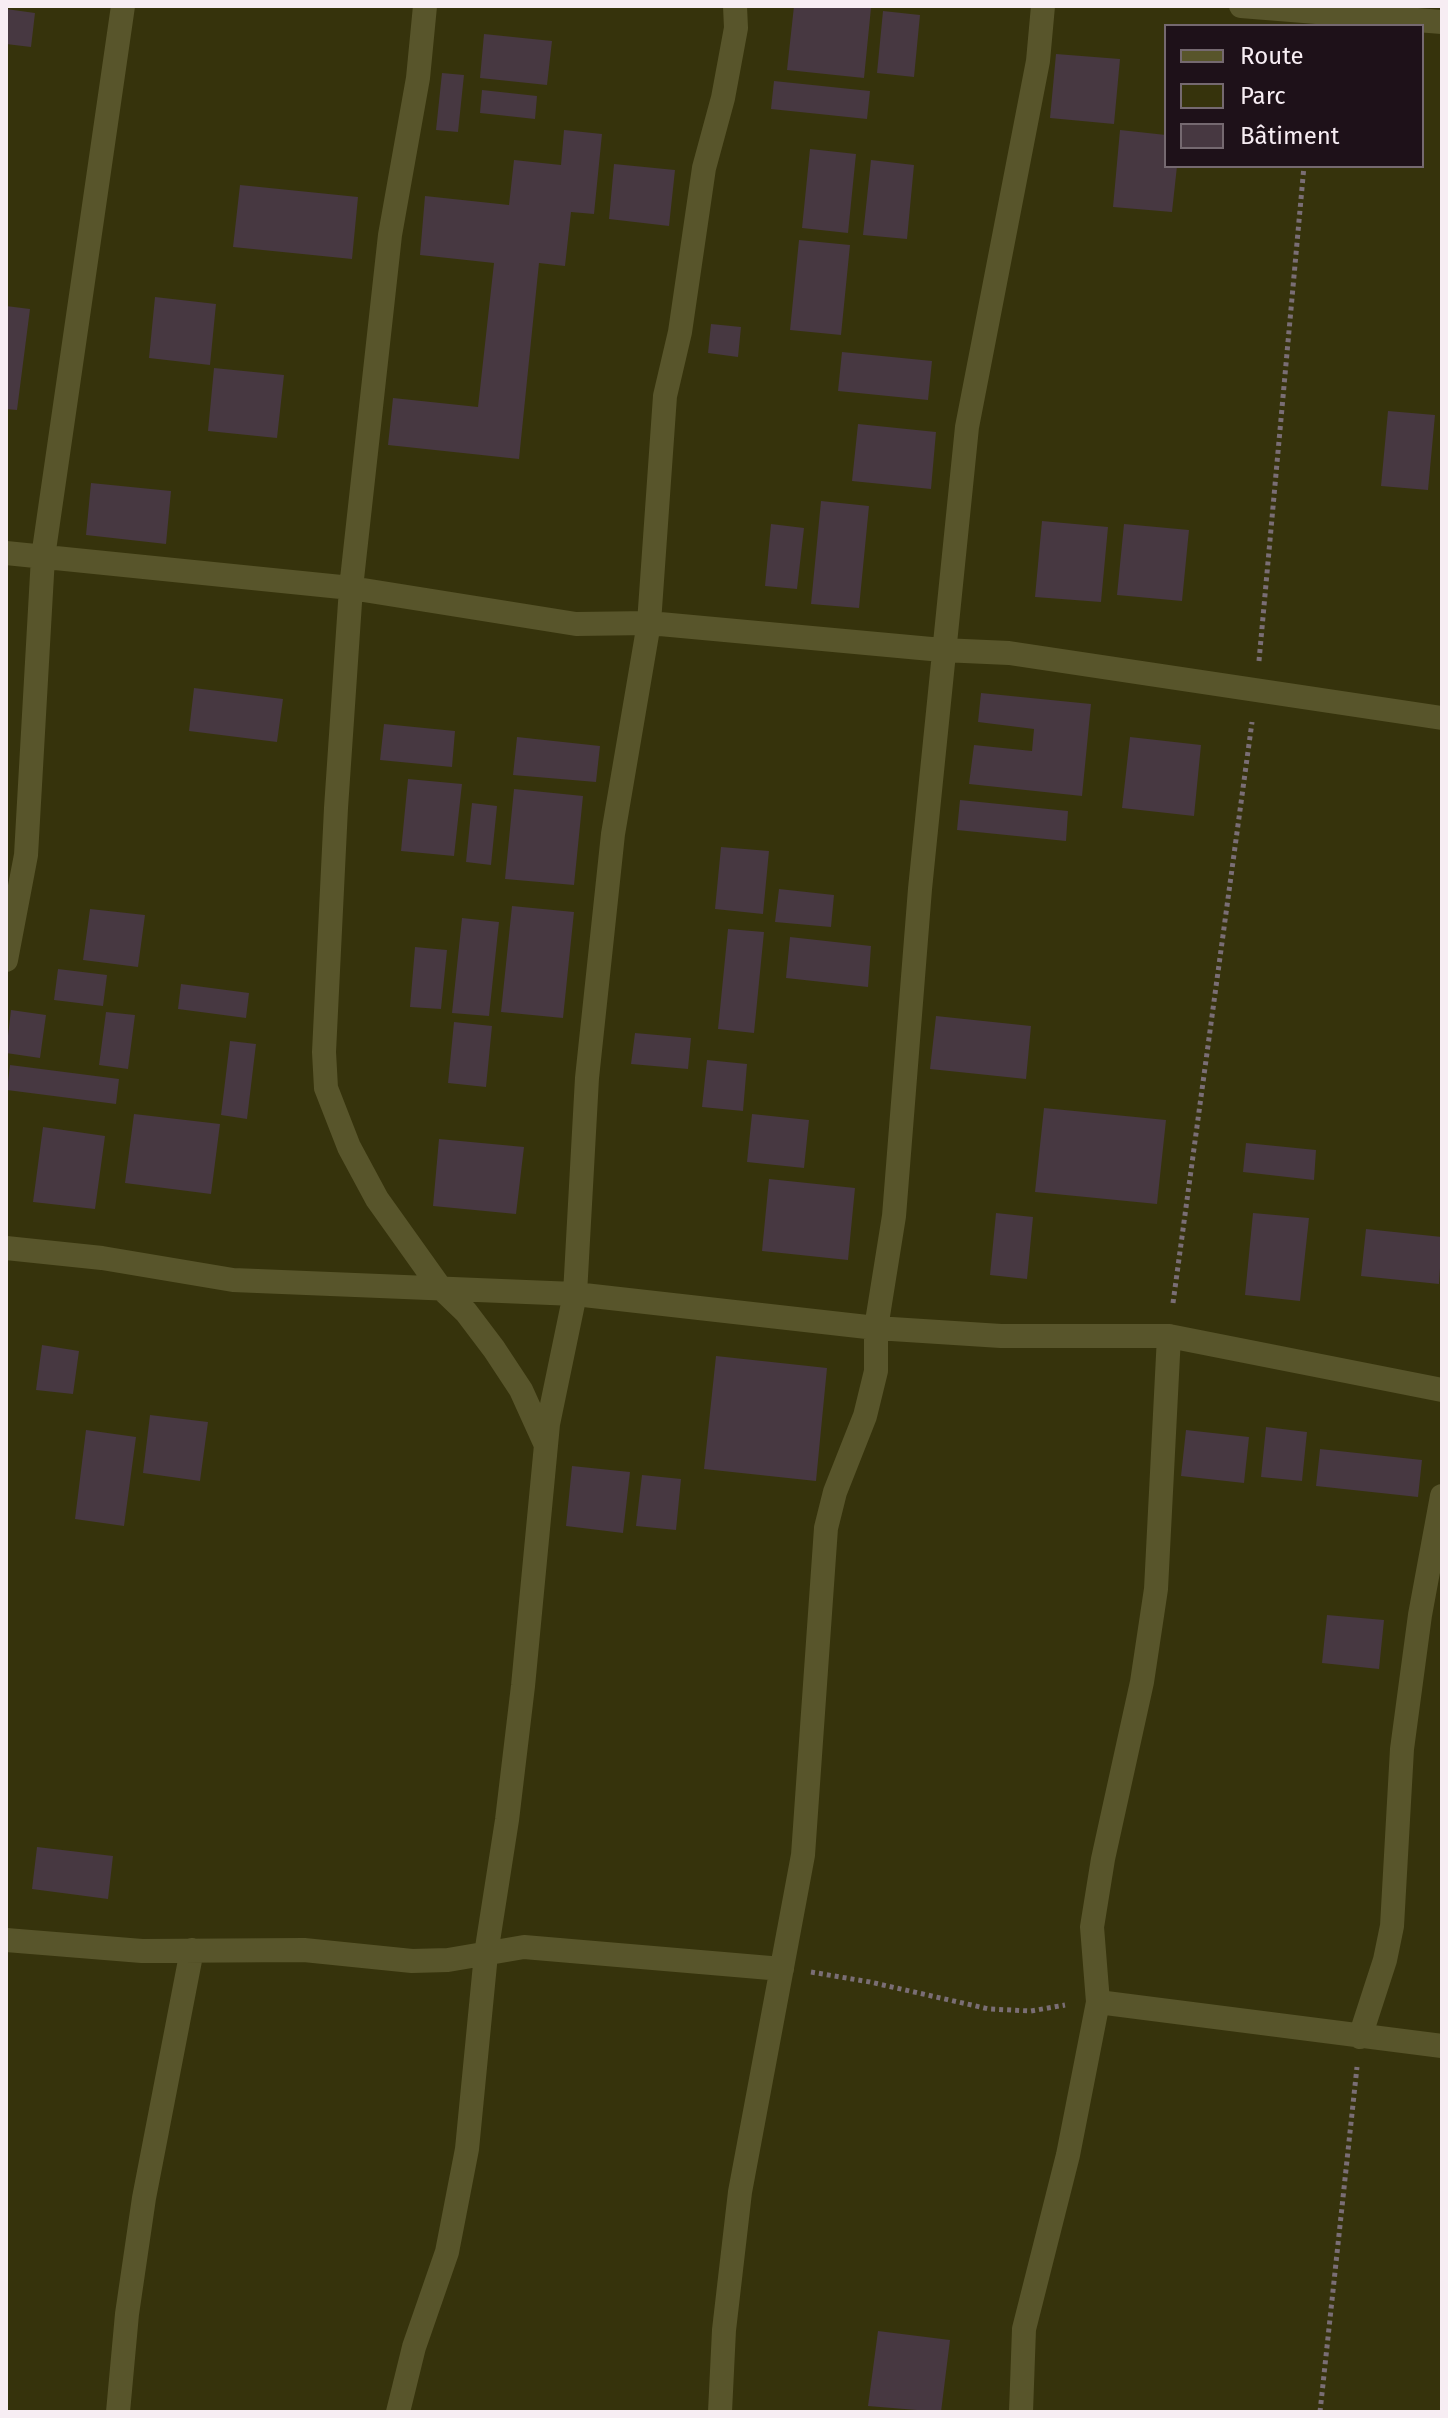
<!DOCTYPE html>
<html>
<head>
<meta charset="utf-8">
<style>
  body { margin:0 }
  #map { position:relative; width:1448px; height:2418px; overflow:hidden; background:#271a22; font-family:"Fira Sans",sans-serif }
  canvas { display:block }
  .frame { position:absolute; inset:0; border:8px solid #f7edf3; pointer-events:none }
  .legend { position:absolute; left:1164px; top:24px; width:260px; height:144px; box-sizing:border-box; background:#1e1119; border:2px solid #756970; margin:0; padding:10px 14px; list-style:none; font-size:24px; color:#f7edf3 }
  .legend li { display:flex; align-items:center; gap:16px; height:40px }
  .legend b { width:40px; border:2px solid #756970 }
</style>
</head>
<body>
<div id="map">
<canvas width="1448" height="2418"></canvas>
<div class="frame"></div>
<ul class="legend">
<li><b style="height:10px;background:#58552b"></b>Route</li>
<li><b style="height:22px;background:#36330c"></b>Parc</li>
<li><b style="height:22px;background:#473841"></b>Bâtiment</li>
</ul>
</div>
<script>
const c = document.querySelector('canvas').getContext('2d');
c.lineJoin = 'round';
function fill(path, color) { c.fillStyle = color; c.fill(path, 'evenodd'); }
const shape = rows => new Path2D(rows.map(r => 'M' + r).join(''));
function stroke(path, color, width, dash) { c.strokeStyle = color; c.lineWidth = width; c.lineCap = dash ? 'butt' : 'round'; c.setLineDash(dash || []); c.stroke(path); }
fill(shape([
  [6,6,1442,6,1442,2412,6,2412],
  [1166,26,1422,26,1422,166,1166,166]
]), '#36330c');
fill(shape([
  [794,6,871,8,864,78,787,70],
  [6,9,35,13,31,47,6,44],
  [883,11,920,15,914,77,877,73],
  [484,34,552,41,547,85,480,78],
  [1056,54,1120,59,1114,124,1050,118],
  [442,73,464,75,458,132,436,130],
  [774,81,870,91,867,119,771,109],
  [482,90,537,96,535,119,480,113],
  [564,130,602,134,594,214,571,212,565,266,539,263,519,459,388,445,393,398,478,407,494,263,420,255,425,196,509,205,514,160,561,165],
  [1120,130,1166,135,1166,166,1177,166,1172,212,1113,207],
  [810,149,856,154,848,233,802,228],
  [871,160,914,165,907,239,863,235],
  [614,164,675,170,669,226,609,219],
  [240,185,358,197,352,259,233,247],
  [799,240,850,245,841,335,790,330],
  [155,297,216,304,210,365,149,358],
  [6,306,30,309,17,410,6,409],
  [711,324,741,327,738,357,708,353],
  [842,352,932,361,928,400,838,391],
  [214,368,284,375,277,438,208,431],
  [1388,411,1435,415,1428,490,1381,486],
  [858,424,936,432,931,489,852,481],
  [91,483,171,491,166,544,86,535],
  [821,501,869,506,859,608,811,604],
  [1042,521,1108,527,1101,602,1035,597],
  [771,524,804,528,797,589,765,586],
  [1124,524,1189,530,1182,601,1117,595],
  [194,688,283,699,277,742,189,731],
  [981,693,1091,704,1082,796,969,784,974,745,1032,751,1034,729,978,722],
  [384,724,455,731,452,767,380,760],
  [517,737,600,746,596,782,513,775],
  [1130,737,1201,745,1194,816,1122,808],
  [408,779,462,784,454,856,401,851],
  [514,789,583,796,574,885,505,879],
  [960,800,1068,811,1066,841,957,830],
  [472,803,497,806,491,865,466,862],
  [721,847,769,851,763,914,715,909],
  [779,889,834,895,831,927,775,922],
  [512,906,574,912,563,1018,501,1012],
  [90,909,145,915,138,967,83,960],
  [462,918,499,922,489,1016,452,1013],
  [728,929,764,932,754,1033,718,1029],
  [790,937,871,946,868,987,786,978],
  [415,947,447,950,441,1009,410,1007],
  [58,969,107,975,103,1006,54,1000],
  [181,984,249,993,246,1018,178,1009],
  [11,1010,46,1015,40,1058,6,1053],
  [106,1012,135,1015,128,1069,99,1065],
  [936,1016,1031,1026,1026,1079,930,1069],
  [454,1022,492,1026,486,1087,448,1083],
  [635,1033,691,1038,688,1069,631,1064],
  [230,1041,256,1044,247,1119,221,1115],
  [707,1060,747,1064,743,1111,702,1107],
  [10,1065,119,1079,116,1104,7,1090],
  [1044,1108,1166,1120,1157,1204,1035,1192],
  [134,1114,220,1124,211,1194,125,1183],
  [752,1114,809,1120,804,1168,747,1162],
  [43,1127,105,1136,95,1209,33,1202],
  [439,1139,524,1147,516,1214,433,1206],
  [1246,1143,1316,1150,1314,1180,1243,1172],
  [769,1179,855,1188,848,1260,762,1251],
  [996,1213,1033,1217,1027,1279,990,1275],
  [1253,1213,1309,1218,1300,1301,1245,1295],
  [1366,1229,1442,1237,1439,1284,1361,1276],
  [42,1345,79,1351,73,1394,36,1390],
  [716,1356,827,1368,816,1481,704,1469],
  [150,1415,208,1422,200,1481,143,1473],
  [1266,1427,1307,1432,1302,1481,1261,1477],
  [86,1430,136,1437,124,1526,75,1519],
  [1186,1430,1249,1437,1244,1483,1181,1476],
  [1320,1449,1422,1460,1418,1497,1316,1486],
  [572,1466,630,1472,623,1533,566,1526],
  [642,1475,681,1479,676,1530,636,1526],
  [1327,1615,1384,1620,1379,1669,1322,1663],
  [37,1847,113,1856,108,1899,32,1889],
  [878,2331,950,2340,941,2412,868,2406]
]), '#473841');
stroke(shape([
  [1259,661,1304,166],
  [1173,1303,1252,722],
  [811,1972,870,1982,989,2009,1031,2011,1065,2005],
  [1320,2412,1357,2067]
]), '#7a6e75', 5, [4, 4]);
stroke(shape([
  [425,6,418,78,390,235,351,588,336,808,324,1052,326,1088,349,1147,377,1199,439,1286,466,1312,494,1349,521,1390,545,1443],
  [1241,6,1442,22],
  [6,553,351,588,576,624,649,623,942,650,1009,653,1442,718],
  [6,960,26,855,43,557,123,6],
  [6,1248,102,1258,233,1280,575,1294,876,1328,1001,1336,1169,1336,1442,1390],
  [6,1940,142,1951,304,1950,412,1961,448,1960,524,1947,782,1969],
  [1098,2002,1442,2046],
  [1360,2037,1385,1960,1392,1926,1402,1749,1420,1615,1442,1496],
  [118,2412,127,2314,144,2198,192,1950],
  [398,2412,414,2347,447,2252,467,2149,486,1954,507,1820,523,1686,548,1424,575,1294,587,1078,613,834,649,623,665,396,680,332,704,168,723,98,736,28,735,6],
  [720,2412,724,2330,740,2192,803,1855,826,1528,835,1492,865,1416,876,1371,876,1328,894,1216,920,889,967,427,1038,61,1043,6],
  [1021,2412,1024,2329,1068,2155,1098,2002,1092,1927,1103,1859,1142,1682,1156,1589,1169,1336]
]), '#58552b', 24);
</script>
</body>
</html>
